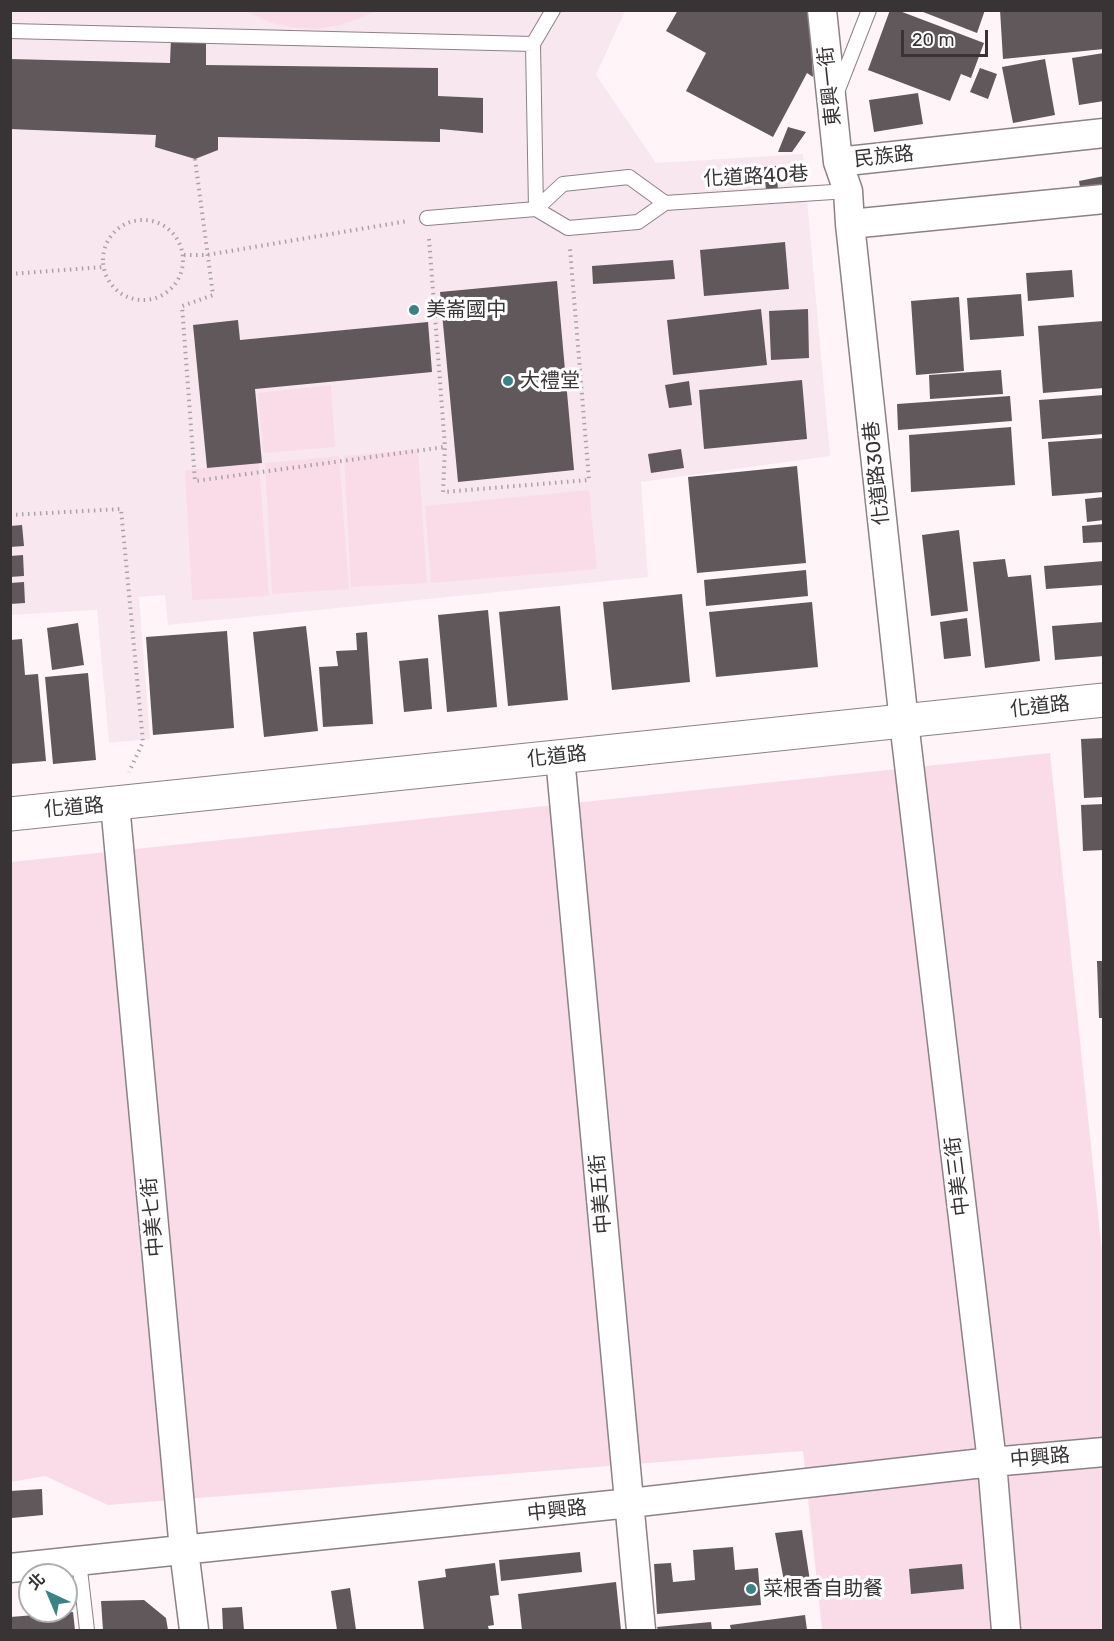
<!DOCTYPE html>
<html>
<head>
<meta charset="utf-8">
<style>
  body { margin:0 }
  #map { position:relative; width:1114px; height:1641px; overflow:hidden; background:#fff5f9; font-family:Rubik,"Noto Sans TC",sans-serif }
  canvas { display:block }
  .frame { position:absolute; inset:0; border:12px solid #383436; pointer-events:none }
  .north { position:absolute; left:18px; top:1563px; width:60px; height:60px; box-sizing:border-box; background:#fff; border:2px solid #afaeaf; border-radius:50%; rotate:316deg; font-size:16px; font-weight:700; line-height:24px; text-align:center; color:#383436 }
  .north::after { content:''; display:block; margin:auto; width:21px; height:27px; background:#398285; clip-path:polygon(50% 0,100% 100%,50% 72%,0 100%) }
  .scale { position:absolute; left:901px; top:30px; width:87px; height:27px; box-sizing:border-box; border:3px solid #383436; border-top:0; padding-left:8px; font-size:18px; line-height:21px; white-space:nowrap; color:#383436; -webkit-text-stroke:4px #fff; paint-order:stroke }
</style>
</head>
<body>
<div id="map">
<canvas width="1114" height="1641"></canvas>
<div class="frame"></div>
<div class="north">北</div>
<div class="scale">20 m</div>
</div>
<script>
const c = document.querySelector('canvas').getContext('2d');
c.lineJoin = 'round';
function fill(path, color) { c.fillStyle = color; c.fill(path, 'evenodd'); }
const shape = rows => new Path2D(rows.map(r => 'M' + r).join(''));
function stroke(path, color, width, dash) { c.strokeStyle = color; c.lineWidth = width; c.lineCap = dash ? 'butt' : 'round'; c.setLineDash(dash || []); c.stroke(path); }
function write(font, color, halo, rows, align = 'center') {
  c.font = font + ' Rubik,"Noto Sans TC",sans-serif'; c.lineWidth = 6; c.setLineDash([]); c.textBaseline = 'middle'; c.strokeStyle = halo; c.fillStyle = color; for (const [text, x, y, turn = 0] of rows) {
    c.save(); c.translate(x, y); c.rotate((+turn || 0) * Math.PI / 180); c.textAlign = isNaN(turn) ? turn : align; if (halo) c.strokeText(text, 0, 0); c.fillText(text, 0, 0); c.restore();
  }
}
fill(shape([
  [11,11,625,11,596,75,656,163,803,154,830,456,641,482,648,577,168,625,165,595,139,597,150,739,109,743,97,610,11,615]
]), '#f9e7ef');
fill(shape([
  [244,11,244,10,375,11,363,17,341,25,318,29,295,28,272,23],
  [331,385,335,447,263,453,258,393],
  [418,449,427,583,351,587,344,456],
  [339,456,349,589,272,594,265,463],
  [259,463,269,596,192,600,185,470],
  [589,490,597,569,431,583,425,506],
  [1050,753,1103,1261,1103,1630,822,1630,803,1451,108,1505,45,1476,11,1482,11,862]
]), '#fadce9');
fill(shape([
  [678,10,809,10,813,77,807,73,773,137,686,91,706,53,666,31],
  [890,10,897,10,984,43,971,78,961,74,950,101,868,70],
  [918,10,985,10,977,33],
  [1000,10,1104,10,1104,49,1003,59],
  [171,37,206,38,206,65,438,68,438,96,483,98,483,133,440,129,440,142,218,137,218,150,195,159,155,147,156,135,10,129,10,59,170,63],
  [1104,53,1104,101,1079,105,1072,58],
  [1045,59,1055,115,1013,123,1002,67],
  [980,68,997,74,988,99,970,92],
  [918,93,923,124,874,132,869,100],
  [788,127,806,132,792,152,778,152],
  [776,166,778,190,766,190,764,167],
  [1104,176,1104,202,1083,206,1079,181],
  [785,242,789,289,704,296,700,250],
  [673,260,675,279,593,284,592,266],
  [1072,270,1074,297,1028,301,1026,273],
  [557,281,574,470,458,482,440,292],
  [1021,294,1024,336,970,340,967,298],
  [959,297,964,371,916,375,911,301],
  [761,309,767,365,673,375,667,320],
  [808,309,809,358,771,360,769,311],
  [238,320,240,340,428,322,432,372,255,389,262,463,207,468,193,325],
  [1104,321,1104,388,1043,393,1038,326],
  [1001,370,1003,394,930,399,929,375],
  [802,380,807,439,704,449,699,390],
  [689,381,692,405,669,408,665,385],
  [1104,395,1104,434,1042,439,1039,400],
  [1010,396,1012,421,898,430,897,404],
  [1011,427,1015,485,911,492,909,435],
  [1104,438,1104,492,1052,496,1048,442],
  [681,449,684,468,651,473,648,454],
  [797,466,806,563,697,573,688,477],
  [1104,497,1104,520,1087,522,1085,499],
  [1104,524,1104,542,1083,543,1082,526],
  [22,525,24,546,10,547,10,526],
  [959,530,968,611,931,616,922,535],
  [23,555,24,576,10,577,10,556],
  [1005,559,1008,577,1031,575,1040,661,985,668,973,562],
  [1104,561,1104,585,1046,589,1044,566],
  [806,570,808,596,706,606,704,580],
  [24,582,25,603,10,604,10,583],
  [682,594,690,682,612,690,603,602],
  [812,602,818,667,716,677,709,612],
  [560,606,568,700,508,706,499,612],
  [488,610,497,707,447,712,438,615],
  [967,618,971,656,944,659,940,622],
  [1104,622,1104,656,1055,660,1052,626],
  [78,623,84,665,52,670,47,628],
  [306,626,318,731,264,737,253,632],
  [227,631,234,728,153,735,146,637],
  [367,632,373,724,323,727,319,667,338,666,336,651,357,650,356,633],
  [22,639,25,675,38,674,46,761,10,764,10,640],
  [428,658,432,709,404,712,399,661],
  [88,673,96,760,53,764,45,677],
  [1104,738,1104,797,1084,798,1081,739],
  [1104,804,1104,850,1083,851,1081,805],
  [1097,961,1104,961,1104,1018,1099,1018],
  [42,1489,43,1515,12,1518,10,1491],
  [802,1530,811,1587,786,1592,775,1533],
  [733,1547,735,1570,758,1568,761,1605,657,1614,654,1564,671,1563,673,1582,695,1580,693,1550],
  [580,1552,582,1572,501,1581,499,1560],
  [495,1563,499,1595,490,1596,494,1625,488,1626,489,1630,424,1630,418,1581,446,1577,445,1569],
  [962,1564,964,1589,911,1594,909,1569],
  [616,1582,621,1630,522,1630,518,1594],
  [350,1588,356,1630,337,1630,331,1591],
  [144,1600,166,1618,168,1630,103,1630,101,1601],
  [242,1607,244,1630,223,1630,222,1608],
  [73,1612,75,1630,10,1630,10,1617],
  [805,1615,807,1630,731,1630,730,1625],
  [711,1622,712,1630,658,1630,657,1627]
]), '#60585b');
const service = shape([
  [10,31,533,44],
  [837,92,869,10],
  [665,203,629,177,563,184,536,209,568,228,638,222,665,203,848,191],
  [427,218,536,209,533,44,553,10],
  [79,1561,87,1630]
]);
const minor = shape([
  [822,10,838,162,848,191,850,224,904,722,992,1462,1006,1630],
  [838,162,1104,133],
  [850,224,1104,199],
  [560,757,641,1630],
  [115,804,184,1550,194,1630],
  [10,1568,630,1503,992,1462,1104,1452]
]);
const tertiary = shape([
  [10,814,1104,700]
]);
stroke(service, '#8b8286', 16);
stroke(minor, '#8b8286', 31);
stroke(tertiary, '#8b8286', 35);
stroke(shape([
  [195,159,213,295,182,306,195,481,445,447],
  '103 260a40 40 0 1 1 80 0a40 40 0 1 1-80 0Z',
  [429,239,445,447,443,492,589,480,570,249],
  [184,255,207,255,408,221],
  [10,274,103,267],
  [10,515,121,509,143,742,129,772]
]), '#aaa3a6', 4, [1.5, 4.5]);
stroke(service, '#fff', 14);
stroke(minor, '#fff', 28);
stroke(tertiary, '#fff', 33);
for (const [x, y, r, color] of [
  [414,310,6,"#398285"],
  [508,381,6,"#398285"],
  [751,1589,6,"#398285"]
]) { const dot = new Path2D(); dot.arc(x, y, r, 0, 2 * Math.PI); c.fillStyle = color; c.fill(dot); stroke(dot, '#fff', 2); }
write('20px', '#383436', '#fff', [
  ["東興一街",830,86,-96],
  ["民族路",884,157,-6],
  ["化道路40巷",756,177,-3],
  ["化道路30巷",877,473,-96],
  ["化道路",1040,707,-6],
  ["化道路",557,757,-6],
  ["化道路",74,808,-5],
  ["中美三街",958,1176,-97],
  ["中美五街",601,1194,-95],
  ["中美七街",153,1217,-95],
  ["中興路",1040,1458,-5],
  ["中興路",557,1511,-6]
]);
write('20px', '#383436', '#fff', [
  ["美崙國中",426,310],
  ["大禮堂",520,381],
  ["菜根香自助餐",763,1589]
], 'left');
</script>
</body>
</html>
